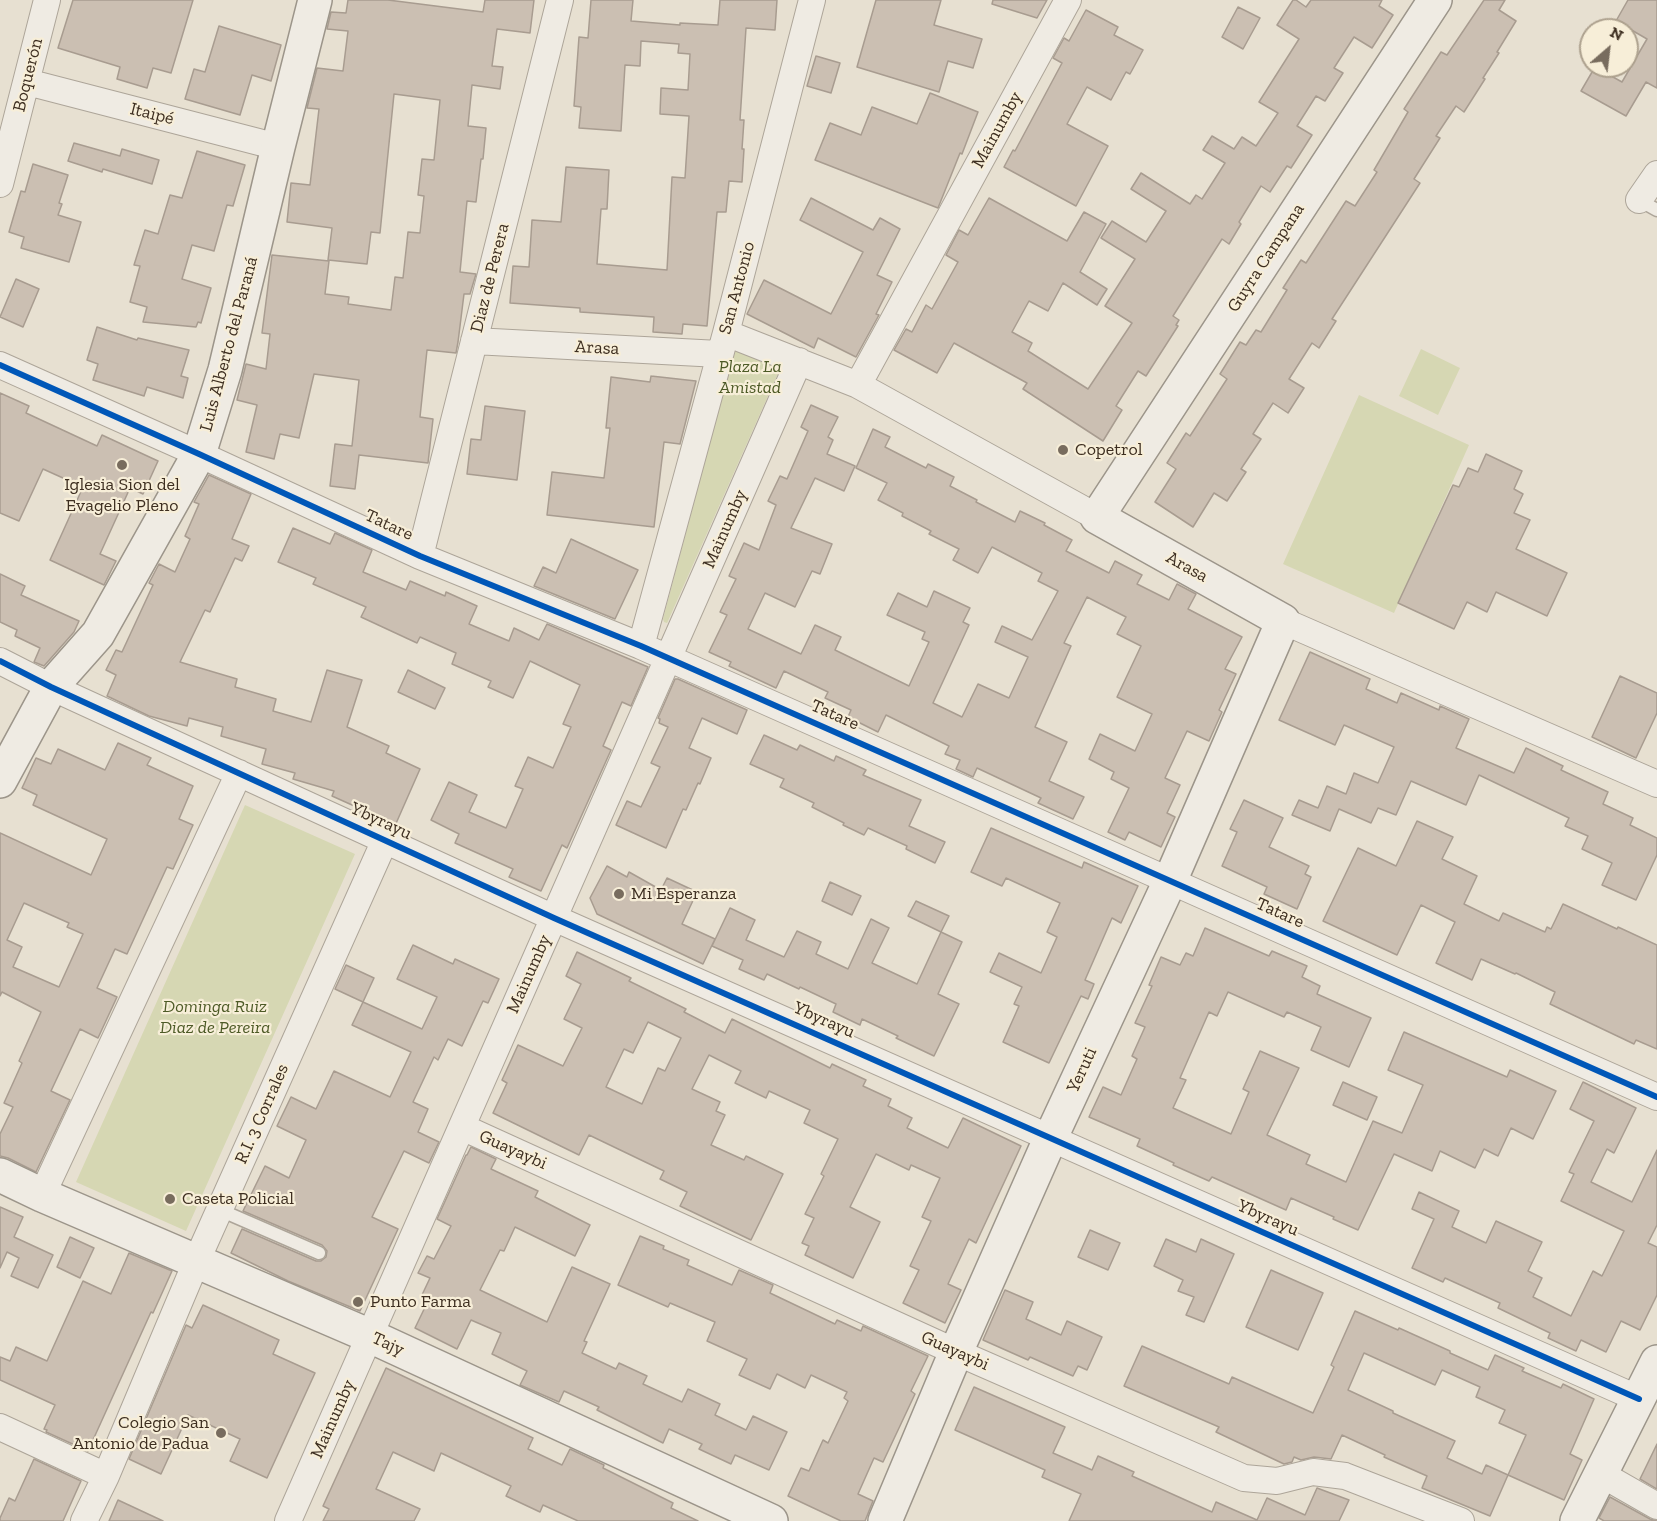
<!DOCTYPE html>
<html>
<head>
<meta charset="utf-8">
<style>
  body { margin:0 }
  #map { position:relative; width:1657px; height:1521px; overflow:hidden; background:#e7e0d1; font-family:"Zilla Slab",serif }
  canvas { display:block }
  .north { position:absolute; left:1579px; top:18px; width:60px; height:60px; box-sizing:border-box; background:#f7eed8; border:2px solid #ada18e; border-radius:50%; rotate:28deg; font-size:16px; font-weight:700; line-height:24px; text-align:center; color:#3d2e20 }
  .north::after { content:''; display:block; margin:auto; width:21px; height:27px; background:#786c5e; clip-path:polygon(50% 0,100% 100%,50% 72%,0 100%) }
</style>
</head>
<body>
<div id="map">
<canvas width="1657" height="1521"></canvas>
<div class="north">N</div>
</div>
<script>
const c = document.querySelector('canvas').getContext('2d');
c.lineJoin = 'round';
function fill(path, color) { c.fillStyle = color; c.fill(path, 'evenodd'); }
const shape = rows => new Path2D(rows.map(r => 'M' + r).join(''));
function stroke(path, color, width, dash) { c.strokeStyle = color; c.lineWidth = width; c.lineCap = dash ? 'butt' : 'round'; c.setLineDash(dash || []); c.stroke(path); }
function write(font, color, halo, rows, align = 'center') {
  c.font = font + ' "Zilla Slab",serif'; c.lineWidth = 4.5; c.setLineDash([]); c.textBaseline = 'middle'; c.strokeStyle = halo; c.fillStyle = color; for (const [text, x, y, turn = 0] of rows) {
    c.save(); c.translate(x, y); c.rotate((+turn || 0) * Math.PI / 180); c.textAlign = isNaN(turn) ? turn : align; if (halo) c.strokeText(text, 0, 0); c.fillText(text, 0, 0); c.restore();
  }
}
fill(shape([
  [737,349,780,367,780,369,668,621,667,623,664,622,663,619,734,351],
  [1421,349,1460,368,1438,415,1399,396],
  [1359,395,1469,445,1394,613,1283,564],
  [245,805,355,854,186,1231,76,1182]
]), '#d6d7b3');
const building = shape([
  [73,0,193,0,171,73,153,68,147,88,117,79,120,67,58,48,73,0],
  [348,0,388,0,483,12,485,0,534,0,530,33,497,29,492,66,503,67,500,89,472,85,468,126,486,128,483,159,481,159,476,202,467,201,460,272,476,274,470,294,464,294,458,342,456,353,427,350,420,417,433,419,428,463,359,455,355,489,330,486,335,444,352,446,359,380,314,374,299,438,280,434,274,459,246,452,257,405,237,400,246,364,266,369,270,334,262,333,272,255,329,261,325,294,349,297,348,304,391,310,395,277,403,278,408,232,420,233,424,196,418,195,422,159,434,160,440,100,394,94,380,233,371,232,367,264,328,260,332,228,287,222,291,183,310,185,319,109,307,108,317,68,343,71,348,31,327,29,331,12,346,13,348,0],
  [591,0,633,0,631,21,680,25,680,23,718,25,720,0,777,0,775,30,746,28,740,120,744,120,742,149,744,149,742,182,729,181,726,212,717,212,707,326,683,324,682,334,653,332,654,317,580,312,580,308,510,303,513,266,529,267,532,220,561,222,566,167,609,170,607,209,601,209,597,264,667,270,672,177,685,178,689,116,660,114,661,88,688,90,690,54,678,53,679,44,641,41,640,66,625,65,621,131,579,128,581,107,574,106,579,37,588,38,591,0],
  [876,0,941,0,934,25,982,39,973,68,948,61,939,92,857,67,876,0],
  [993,0,1047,0,1037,18,992,4,993,0],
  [1293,0,1296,0,1306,7,1311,0,1382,0,1379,6,1393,15,1372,48,1354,37,1334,68,1343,73,1325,101,1316,96,1297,126,1312,135,1291,168,1287,166,1270,192,1261,186,1239,222,1241,224,1229,244,1222,239,1173,316,1179,320,1176,325,1178,326,1146,376,1138,371,1116,406,1122,410,1103,441,1023,389,1027,383,954,343,937,373,894,350,906,329,912,332,926,305,932,309,958,262,946,255,959,230,968,235,989,198,1067,241,1084,212,1106,224,1080,272,1107,289,1097,305,1063,283,1048,311,1029,301,1012,332,1032,343,1028,351,1088,389,1132,323,1105,306,1135,259,1101,238,1112,221,1146,242,1166,211,1131,189,1141,173,1190,204,1196,195,1202,199,1225,163,1203,150,1212,136,1234,149,1242,137,1256,146,1278,113,1259,102,1299,39,1277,25,1293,0],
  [1484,0,1505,0,1499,10,1516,21,1497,52,1499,53,1483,78,1485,79,1464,112,1456,106,1436,136,1440,138,1414,179,1420,183,1332,319,1336,321,1319,348,1312,343,1289,379,1304,388,1288,413,1273,403,1253,434,1261,439,1241,469,1246,472,1227,501,1214,493,1193,527,1155,502,1176,469,1167,463,1186,433,1190,436,1227,379,1220,374,1240,342,1246,345,1256,330,1261,332,1287,290,1283,288,1301,260,1306,263,1346,201,1355,206,1377,172,1374,170,1408,112,1404,109,1441,52,1447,55,1484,0],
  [1628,0,1657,0,1657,88,1646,82,1626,116,1581,91,1595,67,1622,82,1647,39,1616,21,1628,0],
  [1238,7,1260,18,1243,49,1222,37,1238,7],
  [1086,10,1118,27,1114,35,1143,50,1130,74,1126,72,1111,100,1087,87,1067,124,1108,146,1076,206,1004,167,1013,150,1015,151,1062,63,1053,58,1064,38,1069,41,1086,10],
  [219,26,281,45,271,81,252,75,240,115,185,99,194,69,205,72,219,26],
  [816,56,840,63,831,93,807,86,816,56],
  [930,93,978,112,962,154,960,153,938,208,815,160,830,123,861,135,872,107,917,124,930,93],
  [74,143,120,156,122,149,159,160,152,184,103,169,102,172,68,161,74,143],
  [197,151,245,165,233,206,227,205,214,251,192,245,182,279,211,288,201,323,198,322,196,327,143,322,147,307,130,302,140,266,134,265,145,230,158,234,170,195,182,198,197,151],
  [33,164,68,175,59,203,62,204,58,215,81,222,69,262,21,248,24,237,9,232,21,191,25,192,33,164],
  [811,198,873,230,880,218,900,229,877,275,892,282,876,314,879,315,856,357,818,338,814,348,747,314,764,280,831,314,863,252,800,220,811,198],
  [16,279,39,289,23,327,0,317,16,279],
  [97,327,137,340,138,338,189,350,181,376,188,378,183,398,147,387,144,396,93,380,98,364,87,360,97,327],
  [651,376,696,381,680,444,664,442,654,527,547,515,552,472,604,478,610,428,606,428,611,377,650,382,651,376],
  [0,393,29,406,26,413,97,446,102,435,158,461,143,494,130,488,100,554,116,561,104,585,50,560,83,487,43,469,19,521,0,513,0,393],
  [811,405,838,417,828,437,833,440,827,454,855,466,844,491,815,478,791,528,832,544,820,574,812,571,795,607,765,593,748,629,801,654,815,625,841,637,835,650,909,686,929,642,922,639,925,632,887,615,898,593,927,607,934,591,970,608,963,622,969,625,933,703,962,717,978,684,1009,698,1028,657,995,642,1002,626,1032,640,1058,591,1038,581,1042,573,992,547,978,573,953,560,959,549,929,534,931,531,902,516,903,513,878,500,887,483,856,468,873,429,890,437,885,447,926,468,928,464,954,477,950,486,977,500,976,502,1015,522,1020,511,1045,523,1044,525,1072,540,1066,551,1109,573,1115,561,1142,575,1137,584,1169,600,1177,584,1196,594,1188,609,1242,637,1225,669,1236,674,1219,710,1222,712,1209,741,1187,731,1165,778,1180,785,1167,813,1175,817,1161,847,1129,832,1125,840,1108,832,1129,788,1111,779,1114,772,1089,759,1100,734,1135,751,1152,714,1117,697,1141,646,1117,634,1126,617,1087,597,1064,643,1071,646,1035,727,1067,742,1049,781,1084,797,1073,819,1038,803,1041,798,977,768,973,777,956,769,960,760,945,754,949,746,886,715,878,732,848,717,851,710,825,698,828,692,784,671,776,688,729,666,731,662,709,652,727,615,720,612,736,579,729,576,744,543,759,550,776,505,768,501,780,476,787,479,808,431,801,427,811,405],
  [485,406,525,411,517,480,467,474,471,439,481,440,485,406],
  [1486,454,1522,471,1514,489,1523,494,1514,513,1530,520,1516,549,1567,573,1547,616,1496,592,1487,612,1467,602,1454,629,1398,603,1453,485,1459,487,1468,468,1478,472,1486,454],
  [209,475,251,494,232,539,249,546,242,561,235,558,210,612,205,610,180,662,237,679,235,687,276,699,273,711,311,722,327,670,362,680,347,727,389,746,386,753,420,769,394,828,360,812,361,809,332,796,334,791,293,779,295,773,262,764,266,749,221,736,223,727,189,718,187,726,149,716,107,696,116,675,106,670,116,650,122,652,153,585,149,583,159,564,175,572,190,539,185,536,199,504,194,502,209,475],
  [293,528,330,544,335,533,372,550,363,572,406,590,410,581,445,596,446,592,477,606,469,624,509,641,514,628,539,640,547,624,648,667,631,706,622,702,603,746,611,750,567,848,562,845,541,891,509,877,513,869,455,843,459,834,431,820,449,782,477,795,469,812,506,828,523,789,515,786,528,757,553,768,571,727,563,724,580,685,530,661,513,698,488,687,491,681,452,664,456,653,420,637,417,643,361,617,366,607,313,584,316,578,278,562,293,528],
  [571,539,638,570,615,619,534,586,543,567,556,573,571,539],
  [0,574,25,586,21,595,79,621,74,632,44,666,34,662,40,648,15,636,17,630,0,622,0,574],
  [1310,652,1370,679,1366,689,1397,703,1401,693,1439,710,1440,706,1469,719,1456,748,1514,773,1526,748,1563,766,1561,770,1608,792,1603,804,1633,818,1630,825,1657,838,1657,855,1636,900,1602,885,1612,863,1582,849,1588,836,1565,826,1569,818,1479,775,1466,805,1411,781,1396,815,1378,808,1371,823,1339,809,1330,831,1292,815,1299,800,1318,808,1327,786,1346,794,1354,773,1378,783,1394,747,1344,725,1335,745,1279,720,1310,652],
  [408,670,445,688,435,709,398,692,408,670],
  [1620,676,1657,693,1657,713,1636,758,1592,737,1620,676],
  [675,679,678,679,747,710,737,734,702,718,689,748,711,758,700,784,698,783,686,810,683,809,666,848,616,825,627,801,641,807,660,767,651,763,668,727,659,723,660,719,658,718,675,679],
  [764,735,797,750,800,745,834,761,836,756,866,770,863,775,921,800,909,826,945,842,935,863,906,849,907,846,868,828,864,835,843,825,844,823,812,807,814,803,780,787,784,779,750,764,764,735],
  [118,743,151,758,147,765,193,786,179,819,193,825,173,869,167,867,127,954,115,949,97,988,117,997,98,1038,80,1029,51,1091,70,1100,36,1172,8,1158,0,1156,0,1134,13,1107,4,1103,22,1063,19,1061,41,1012,2,992,0,996,0,833,91,875,107,839,33,805,37,795,22,788,36,758,51,764,58,749,105,770,118,743],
  [24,903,69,923,67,927,83,934,59,987,13,967,22,947,7,940,24,903],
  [1244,800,1283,818,1269,847,1309,866,1305,874,1311,877,1297,909,1264,894,1267,887,1222,866,1237,832,1230,829,1244,800],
  [1417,821,1453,837,1442,859,1477,876,1464,904,1499,921,1503,913,1545,932,1547,927,1551,929,1563,904,1617,929,1618,927,1657,945,1657,1049,1636,1040,1634,1044,1550,1004,1555,992,1516,973,1515,974,1481,959,1472,980,1436,963,1455,922,1421,905,1397,955,1323,921,1358,848,1396,866,1417,821],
  [991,828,1082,868,1084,862,1138,886,1121,923,1112,918,1085,980,1094,984,1088,999,1081,996,1049,1063,1003,1042,1019,1006,1014,1004,1022,987,990,972,999,953,1041,973,1057,937,1047,932,1060,903,1006,878,1002,886,971,872,991,828],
  [607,866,627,877,629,872,661,890,667,878,697,892,682,924,715,939,703,964,597,914,590,898,607,866],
  [830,882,861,896,852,915,822,901,830,882],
  [916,901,949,916,941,932,908,916,916,901],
  [730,908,755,920,746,940,784,957,797,931,821,942,816,954,848,969,871,919,889,928,872,963,917,984,941,932,962,942,938,994,959,1004,934,1056,896,1038,898,1036,862,1019,860,1025,833,1012,836,1004,800,987,799,989,767,974,764,980,739,969,743,960,712,946,730,908],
  [1205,928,1269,956,1272,951,1307,966,1302,977,1320,986,1317,994,1371,1018,1349,1067,1311,1050,1321,1027,1287,1012,1284,1017,1228,992,1217,1016,1209,1012,1180,1078,1186,1080,1173,1108,1231,1134,1249,1092,1243,1089,1260,1051,1299,1068,1267,1135,1310,1155,1306,1164,1346,1182,1373,1121,1402,1133,1423,1085,1388,1070,1404,1032,1507,1077,1510,1070,1556,1091,1533,1139,1511,1128,1498,1156,1484,1149,1475,1168,1440,1151,1432,1171,1394,1154,1358,1230,1333,1219,1334,1217,1291,1198,1286,1210,1212,1177,1209,1181,1173,1165,1174,1163,1137,1146,1140,1139,1089,1117,1103,1087,1121,1095,1137,1059,1132,1056,1145,1027,1135,1023,1152,986,1149,985,1161,957,1180,965,1186,953,1193,956,1205,928],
  [413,945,453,964,455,959,499,979,488,1003,483,1001,462,1046,448,1039,438,1060,434,1057,413,1102,428,1109,418,1132,439,1142,429,1163,404,1151,372,1217,398,1229,360,1311,288,1281,231,1253,242,1229,316,1261,321,1261,326,1257,327,1251,322,1245,243,1211,265,1166,289,1178,306,1140,277,1126,291,1097,316,1109,334,1071,390,1097,411,1052,352,1025,363,1002,422,1029,437,997,397,979,413,945],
  [577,952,631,978,629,981,686,1009,684,1012,725,1033,732,1019,830,1068,832,1064,866,1080,863,1086,891,1099,888,1106,912,1118,907,1128,948,1148,963,1118,1021,1146,976,1243,969,1239,948,1284,961,1290,945,1323,903,1303,919,1270,910,1266,931,1221,922,1217,940,1178,911,1165,909,1170,876,1154,850,1207,880,1222,853,1278,805,1255,809,1246,802,1243,814,1218,805,1214,824,1176,821,1174,838,1139,804,1123,810,1110,769,1091,766,1098,735,1083,741,1071,709,1055,692,1089,720,1102,716,1111,725,1115,711,1145,744,1160,746,1156,783,1174,751,1240,680,1206,687,1192,660,1179,664,1171,589,1135,579,1155,493,1113,507,1083,502,1080,518,1045,563,1066,582,1028,564,1019,581,984,566,976,577,952],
  [648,1022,681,1038,665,1071,658,1068,642,1104,606,1087,624,1049,633,1053,648,1022],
  [346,965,374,978,363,1002,335,989,346,965],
  [1343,1082,1377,1097,1367,1120,1333,1105,1343,1082],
  [1583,1082,1636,1108,1614,1153,1607,1149,1591,1182,1632,1202,1657,1150,1657,1225,1648,1243,1657,1247,1657,1295,1640,1330,1621,1321,1606,1352,1581,1340,1576,1351,1548,1338,1550,1333,1498,1308,1500,1303,1445,1278,1443,1282,1412,1268,1434,1219,1412,1209,1419,1192,1459,1211,1452,1227,1486,1243,1496,1221,1542,1242,1528,1271,1542,1278,1533,1297,1571,1316,1593,1271,1602,1276,1624,1231,1561,1201,1574,1174,1569,1172,1594,1121,1570,1109,1583,1082],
  [471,1147,496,1159,491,1169,538,1191,535,1197,590,1225,575,1256,515,1227,504,1251,500,1250,480,1290,547,1322,572,1267,610,1284,584,1341,587,1342,582,1353,616,1369,619,1363,647,1376,643,1384,682,1402,688,1389,720,1404,715,1415,746,1430,753,1416,787,1432,769,1470,735,1455,731,1464,699,1449,702,1444,669,1429,663,1443,597,1410,599,1407,564,1391,559,1402,520,1385,527,1371,492,1354,501,1333,471,1320,457,1349,415,1328,428,1301,421,1297,430,1278,418,1273,427,1256,434,1259,451,1226,437,1219,466,1155,467,1155,471,1147],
  [0,1207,23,1217,14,1237,53,1255,38,1288,11,1276,19,1258,7,1252,0,1268,0,1207],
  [1090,1230,1120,1243,1108,1270,1078,1257,1090,1230],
  [640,1236,664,1246,663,1249,689,1260,687,1265,732,1285,739,1270,773,1285,770,1293,835,1324,837,1320,861,1331,863,1326,928,1356,911,1391,915,1394,883,1462,874,1458,858,1494,873,1501,865,1521,841,1521,788,1496,801,1468,809,1471,823,1440,828,1443,848,1401,844,1398,847,1392,811,1375,805,1388,777,1374,770,1389,739,1375,747,1359,707,1341,715,1322,670,1303,668,1307,618,1285,640,1236],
  [70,1237,94,1248,80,1278,57,1267,70,1237],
  [1166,1239,1196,1252,1201,1239,1234,1254,1204,1322,1186,1315,1194,1297,1178,1291,1183,1280,1154,1266,1166,1239],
  [129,1253,172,1271,153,1313,151,1312,88,1451,46,1432,47,1430,44,1429,55,1405,0,1380,0,1357,10,1361,16,1347,47,1361,83,1281,111,1294,129,1253],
  [1271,1270,1323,1293,1298,1350,1246,1327,1271,1270],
  [1005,1290,1033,1302,1026,1319,1061,1335,1067,1321,1102,1337,1087,1370,1078,1366,1073,1376,1030,1357,1028,1360,983,1340,1005,1290],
  [203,1305,279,1340,273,1354,315,1373,267,1478,230,1461,240,1439,188,1415,161,1474,129,1459,186,1325,192,1328,203,1305],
  [1355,1311,1398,1330,1399,1328,1450,1351,1450,1353,1488,1370,1495,1355,1524,1368,1522,1371,1561,1388,1563,1384,1594,1399,1570,1454,1582,1460,1564,1500,1508,1475,1490,1516,1422,1488,1427,1476,1384,1457,1385,1455,1342,1435,1331,1459,1314,1457,1301,1460,1294,1457,1292,1462,1284,1464,1216,1432,1219,1427,1124,1386,1142,1346,1229,1384,1232,1377,1313,1413,1334,1367,1331,1365,1355,1311],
  [1364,1353,1435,1385,1442,1370,1480,1387,1476,1397,1505,1410,1499,1423,1526,1435,1508,1475,1486,1465,1482,1474,1447,1458,1455,1441,1393,1413,1393,1411,1348,1390,1364,1353],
  [386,1368,533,1438,528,1449,562,1465,570,1449,604,1465,603,1468,673,1503,671,1508,698,1521,578,1521,543,1505,540,1512,506,1496,511,1486,441,1453,434,1471,393,1452,376,1489,420,1509,414,1521,323,1521,329,1509,323,1506,386,1368],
  [974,1387,1065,1427,1053,1453,1092,1470,1098,1456,1134,1472,1132,1476,1212,1512,1216,1502,1257,1520,1267,1498,1305,1515,1317,1488,1349,1500,1339,1521,1069,1521,1081,1494,1042,1477,1045,1470,955,1430,974,1387],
  [1657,1444,1657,1489,1640,1479,1657,1444],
  [34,1459,81,1481,63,1521,0,1521,0,1518,9,1498,15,1501,34,1459],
  [1610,1497,1650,1519,1657,1521,1604,1521,1599,1518,1610,1497],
  [118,1500,163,1521,109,1521,118,1500]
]);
fill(building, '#cbbfb2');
stroke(building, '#a89c90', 1.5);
const lane = shape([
  [1639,200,1657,210],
  [220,1210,319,1253]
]);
const street = shape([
  [27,82,278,147],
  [0,184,47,0],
  [1639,200,1657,174],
  [726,333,858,385,1097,517],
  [474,341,719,354],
  [0,365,199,454,420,556,641,646,1657,1097],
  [858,385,1068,0],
  [420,556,560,0],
  [1283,621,1657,784],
  [641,646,726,333,812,0],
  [0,661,51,687,554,918,1639,1399],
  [462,1127,956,1352,1244,1478,1277,1481,1313,1472,1345,1476,1461,1521],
  [42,1195,239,773],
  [0,1427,106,1476],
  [1601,1474,1657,1506],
  [84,1521,106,1476,197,1260,385,840],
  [288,1521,799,361]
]);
const secondary = shape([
  [0,781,51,687,98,634,199,454,225,370,278,147,315,0],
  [0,1175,42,1195,370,1336,771,1521],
  [885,1521,956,1352,1051,1137,1170,881,1283,621,1097,517,1435,0],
  [1577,1521,1657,1362]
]);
stroke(lane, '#ada599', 15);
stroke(street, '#ada599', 28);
stroke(secondary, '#9c958a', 36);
stroke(lane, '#efebe3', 12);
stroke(street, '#efebe3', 26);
stroke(secondary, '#efebe3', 33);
stroke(shape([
  [0,365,199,454,420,556,641,646,1657,1097],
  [0,661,51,687,554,918,1639,1399]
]), '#0057b8', 6);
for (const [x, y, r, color] of [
  [1063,450,6,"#786c5e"],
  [122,465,6,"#786c5e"],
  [619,894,6,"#786c5e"],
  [170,1199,6,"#786c5e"],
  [358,1302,6,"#786c5e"],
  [221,1433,6,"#786c5e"]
]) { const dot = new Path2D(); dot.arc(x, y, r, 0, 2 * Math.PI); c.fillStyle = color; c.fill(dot); stroke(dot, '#f7eed8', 2); }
write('18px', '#3d2e20', '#f7eed8', [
  ["Boquerón",28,75,-76],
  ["Itaipé",152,114,14],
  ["Mainumby",997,130,-61],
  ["Guyra Campana",1266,258,-57],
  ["Diaz de Perera",490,278,-76],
  ["San Antonio",737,288,-75],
  ["Luis Alberto del Paraná",229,344,-75],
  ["Arasa",597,348,3],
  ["Tatare",389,525,25],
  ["Mainumby",725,529,-66],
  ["Arasa",1187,567,29],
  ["Tatare",835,715,24],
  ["Ybyrayu",381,821,25],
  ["Tatare",1280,913,24],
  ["Mainumby",529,974,-66],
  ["Ybyrayu",824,1020,24],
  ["Yeruti",1082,1070,-65],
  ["R.I. 3 Corrales",262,1114,-66],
  ["Guayaybi",513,1150,24],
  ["Ybyrayu",1268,1218,24],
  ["Tajy",388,1344,25],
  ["Guayaybi",955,1351,24],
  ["Mainumby",333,1419,-66]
]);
write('italic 18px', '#4d5a26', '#f7eed8', [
  ["Plaza La",750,367],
  ["Amistad",750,388],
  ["Dominga Ruiz",215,1007],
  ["Diaz de Pereira",215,1028]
]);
write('18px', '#3d2e20', '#f7eed8', [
  ["Copetrol",1075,450],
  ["Iglesia Sion del",122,485,"center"],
  ["Evagelio Pleno",122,506,"center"],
  ["Mi Esperanza",631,894],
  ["Caseta Policial",182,1199],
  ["Punto Farma",370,1302],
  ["Colegio San",209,1423,"right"],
  ["Antonio de Padua",209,1444,"right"]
], 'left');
</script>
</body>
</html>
